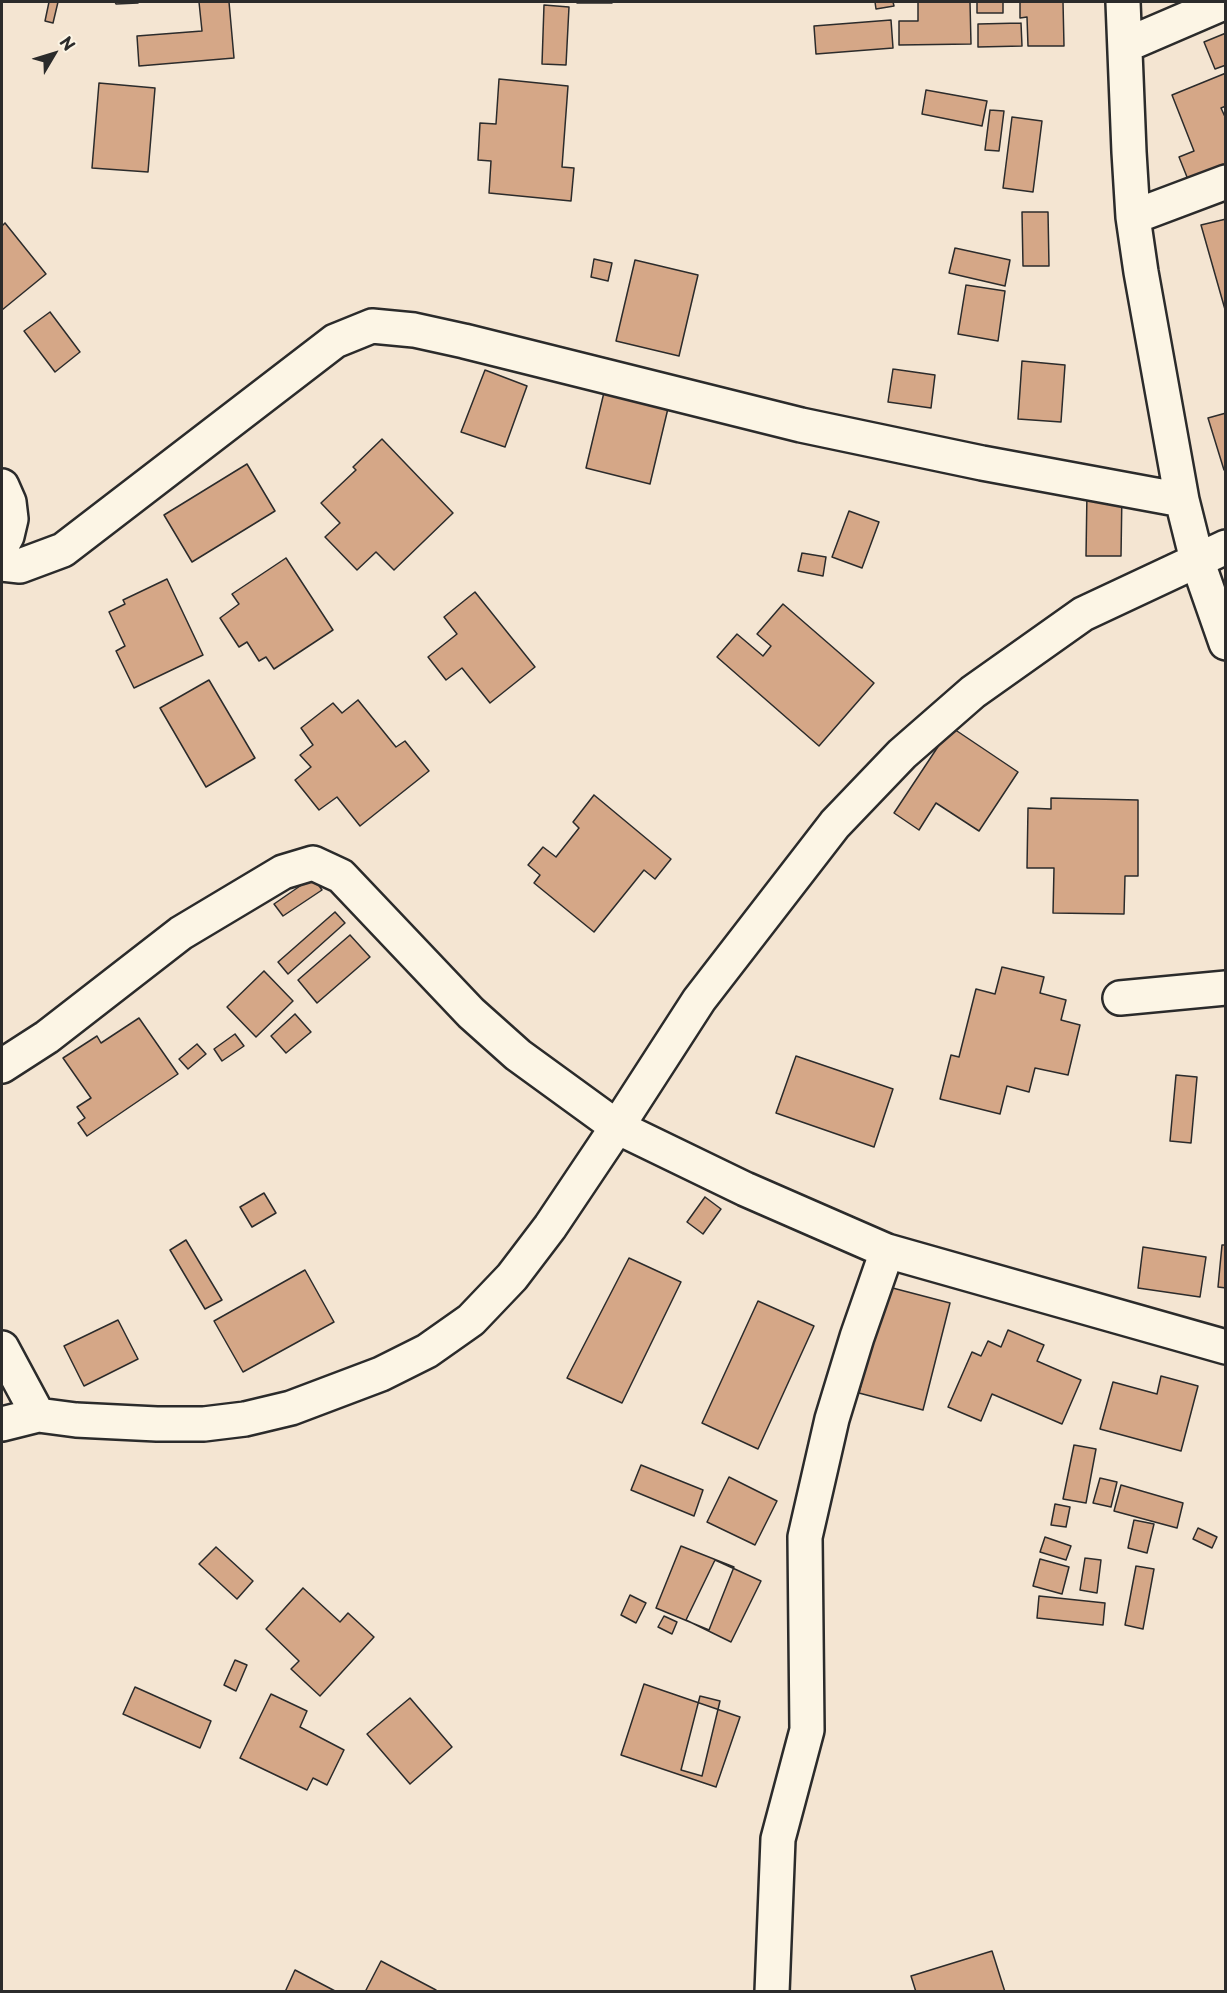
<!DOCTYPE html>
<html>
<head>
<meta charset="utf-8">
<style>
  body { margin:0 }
  #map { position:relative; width:1227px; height:1993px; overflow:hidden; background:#f4e5d2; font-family:"Playpen Sans",sans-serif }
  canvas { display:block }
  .frame { position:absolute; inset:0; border:3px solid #2b2b2b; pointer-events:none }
  .north { position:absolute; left:24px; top:24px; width:60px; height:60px; -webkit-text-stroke:4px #fcf5e5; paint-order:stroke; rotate:52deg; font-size:16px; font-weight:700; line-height:24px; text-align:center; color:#2b2b2b }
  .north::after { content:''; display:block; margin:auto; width:21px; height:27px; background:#2b2b2b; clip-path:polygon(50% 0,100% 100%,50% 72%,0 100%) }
</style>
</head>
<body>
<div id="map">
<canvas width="1227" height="1993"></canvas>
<div class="frame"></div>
<div class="north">N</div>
</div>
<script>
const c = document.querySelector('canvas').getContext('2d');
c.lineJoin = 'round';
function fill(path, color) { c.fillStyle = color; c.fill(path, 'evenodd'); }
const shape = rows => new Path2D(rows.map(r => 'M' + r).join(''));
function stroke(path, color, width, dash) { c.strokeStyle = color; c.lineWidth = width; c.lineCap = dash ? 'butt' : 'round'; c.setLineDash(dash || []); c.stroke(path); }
const building = shape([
  [49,2,58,2,53,23,45,21,49,2],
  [115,2,137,2,138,3,116,4,115,2],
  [199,2,229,2,234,58,139,66,137,36,202,31,199,2],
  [577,2,612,2,612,3,577,3,577,2],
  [875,2,893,2,894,6,876,9,875,2],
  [918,2,970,2,971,44,899,45,899,21,918,21,918,2],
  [977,2,1003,2,1003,13,977,13,977,2],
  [1020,2,1063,2,1064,46,1028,46,1027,17,1020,18,1020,2],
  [544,5,569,7,566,65,542,64,544,5],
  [891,20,893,48,816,54,814,26,891,20],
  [1021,23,1022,46,978,47,978,24,1021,23],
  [1226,33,1226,65,1215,69,1204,42,1226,33],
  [1226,73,1226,106,1221,108,1226,119,1226,168,1189,182,1179,157,1194,151,1172,95,1226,73],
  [499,79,568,86,562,167,574,168,571,201,489,193,491,161,478,160,480,123,496,124,499,79],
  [99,83,155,88,148,172,92,168,99,83],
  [926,90,987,101,982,126,922,114,926,90],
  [990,110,1004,111,999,151,985,150,990,110],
  [1012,117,1042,121,1033,192,1003,188,1012,117],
  [1022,212,1048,212,1049,266,1023,266,1022,212],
  [1226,219,1226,313,1201,225,1226,219],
  [5,223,46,274,2,310,2,226,5,223],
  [955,248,1010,260,1005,286,949,273,955,248],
  [594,259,612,263,608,281,591,277,594,259],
  [635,260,698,275,679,356,616,341,635,260],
  [966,285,1005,291,998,341,958,334,966,285],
  [50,312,80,352,55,372,24,331,50,312],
  [1022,361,1065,365,1061,422,1018,419,1022,361],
  [893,369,935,375,931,408,888,402,893,369],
  [485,370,527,386,505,447,461,432,485,370],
  [606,384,670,400,650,484,586,468,606,384],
  [1226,413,1226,469,1224,470,1208,418,1226,413],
  [382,439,453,513,394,570,376,552,357,570,325,537,340,523,321,503,356,470,353,467,382,439],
  [247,464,275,511,192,562,164,515,247,464],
  [1087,491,1122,491,1121,556,1086,556,1087,491],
  [849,511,879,522,862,568,832,557,849,511],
  [802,553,826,557,823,576,798,571,802,553],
  [286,558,333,630,274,669,266,657,259,661,247,642,239,647,220,618,239,604,232,594,286,558],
  [167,579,203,655,134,688,116,651,125,646,109,612,125,604,123,600,167,579],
  [475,592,535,667,490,703,462,668,446,680,428,657,457,634,444,617,475,592],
  [783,604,874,683,819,746,717,657,737,634,763,656,771,646,757,634,783,604],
  [209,680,255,758,206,787,160,708,209,680],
  [358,700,396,747,405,741,429,771,360,826,337,797,319,810,295,780,311,767,300,755,313,745,301,728,333,703,342,713,358,700],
  [951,727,1018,772,979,831,936,803,919,830,894,813,951,727],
  [594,795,671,859,655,879,644,870,594,932,534,883,540,875,528,865,543,847,556,857,579,828,573,822,594,795],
  [1051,798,1138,800,1138,876,1125,876,1124,914,1053,913,1054,868,1027,868,1028,808,1051,809,1051,798],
  [313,877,322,890,283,916,274,904,313,877],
  [335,912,345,923,288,974,278,962,335,912],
  [350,935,370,957,317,1003,298,980,350,935],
  [1002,967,1044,977,1040,993,1066,1000,1061,1020,1080,1025,1068,1075,1035,1068,1029,1092,1007,1086,1000,1114,940,1099,951,1055,959,1057,976,989,995,994,1002,967],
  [264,971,293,1001,256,1037,227,1007,264,971],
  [295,1014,311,1032,286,1053,271,1036,295,1014],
  [139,1018,178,1074,87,1136,78,1123,85,1118,77,1107,91,1098,63,1058,97,1036,101,1043,139,1018],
  [235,1034,244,1046,222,1061,214,1049,235,1034],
  [197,1044,206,1054,188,1069,179,1059,197,1044],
  [796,1056,893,1089,874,1147,776,1113,796,1056],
  [1176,1075,1197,1077,1191,1143,1170,1141,1176,1075],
  [264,1193,276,1213,252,1227,240,1207,264,1193],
  [705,1197,721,1209,703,1234,687,1222,705,1197],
  [186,1240,222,1300,205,1309,170,1250,186,1240],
  [1222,1245,1226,1245,1226,1288,1218,1287,1222,1245],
  [1143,1247,1206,1257,1200,1297,1138,1288,1143,1247],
  [629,1258,681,1282,622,1403,567,1378,629,1258],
  [305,1270,334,1322,243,1372,214,1321,305,1270],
  [885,1286,950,1303,923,1410,859,1393,885,1286],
  [758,1301,814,1326,758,1449,702,1423,758,1301],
  [118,1320,138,1359,84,1386,64,1346,118,1320],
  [1008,1330,1044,1345,1037,1361,1081,1380,1062,1424,992,1394,981,1421,948,1407,972,1352,981,1356,988,1341,1001,1347,1008,1330],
  [1161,1376,1198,1386,1181,1451,1100,1429,1113,1382,1157,1394,1161,1376],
  [1074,1445,1096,1449,1086,1503,1063,1499,1074,1445],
  [641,1465,703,1490,694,1516,631,1490,641,1465],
  [729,1477,777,1501,755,1545,707,1522,729,1477],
  [1100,1478,1117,1482,1111,1507,1093,1503,1100,1478],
  [1121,1485,1183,1503,1177,1528,1114,1511,1121,1485],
  [1055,1504,1070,1507,1066,1527,1051,1525,1055,1504],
  [1134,1520,1154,1524,1147,1553,1128,1548,1134,1520],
  [1198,1528,1217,1537,1212,1548,1193,1539,1198,1528],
  [1045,1537,1071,1546,1066,1560,1040,1552,1045,1537],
  [681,1546,734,1567,709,1630,656,1608,681,1546],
  [216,1547,253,1581,237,1599,199,1564,216,1547],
  [1085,1558,1101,1560,1097,1593,1080,1590,1085,1558],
  [1040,1559,1069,1567,1062,1594,1033,1586,1040,1559],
  [715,1560,761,1581,731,1642,686,1620,715,1560],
  [1136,1566,1154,1569,1143,1629,1125,1625,1136,1566],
  [303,1588,340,1622,348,1613,374,1637,320,1696,291,1669,299,1661,266,1629,303,1588],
  [630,1595,646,1603,636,1623,621,1615,630,1595],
  [1039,1596,1105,1603,1103,1625,1037,1618,1039,1596],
  [664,1616,677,1622,672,1634,658,1627,664,1616],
  [235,1660,247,1665,236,1691,224,1685,235,1660],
  [644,1684,740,1717,716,1787,621,1755,644,1684],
  [135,1687,211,1721,200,1748,123,1714,135,1687],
  [271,1694,307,1711,300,1727,344,1750,327,1785,313,1778,307,1790,240,1758,271,1694],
  [700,1696,720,1701,702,1776,681,1770,700,1696],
  [410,1698,452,1747,410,1784,367,1734,410,1698],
  [992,1951,1005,1992,916,1992,911,1976,992,1951],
  [381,1961,436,1990,435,1992,365,1992,381,1961],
  [295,1970,337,1992,285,1992,295,1970]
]);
fill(building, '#d5a787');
stroke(building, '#2b2b2b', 1.5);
const minor = shape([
  [1123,2,1129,152,1133,217,1141,272,1182,500,1197,560,1226,643],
  [1126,45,1226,2],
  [1133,217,1226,182],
  [2,486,9,502,11,519,7,536,2,545],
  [2,564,20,566,63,550,335,341,372,326,414,330,464,341,801,425,982,463,1182,500],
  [1120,998,1226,988],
  [2,1066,47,1037,181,933,283,872,313,863,341,876,471,1013,518,1055,617,1127,745,1189,887,1251,1226,1347],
  [2,1348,38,1415],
  [2,1424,38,1415,76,1420,157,1424,204,1424,245,1419,291,1408,381,1374,427,1351,471,1320,512,1277,550,1227,617,1127,699,1000,835,824,902,754,973,692,1083,614,1226,547],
  [772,1992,778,1839,807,1730,805,1537,832,1419,857,1337,887,1251]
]);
stroke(minor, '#2b2b2b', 38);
stroke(minor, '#fcf5e5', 33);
</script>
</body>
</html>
